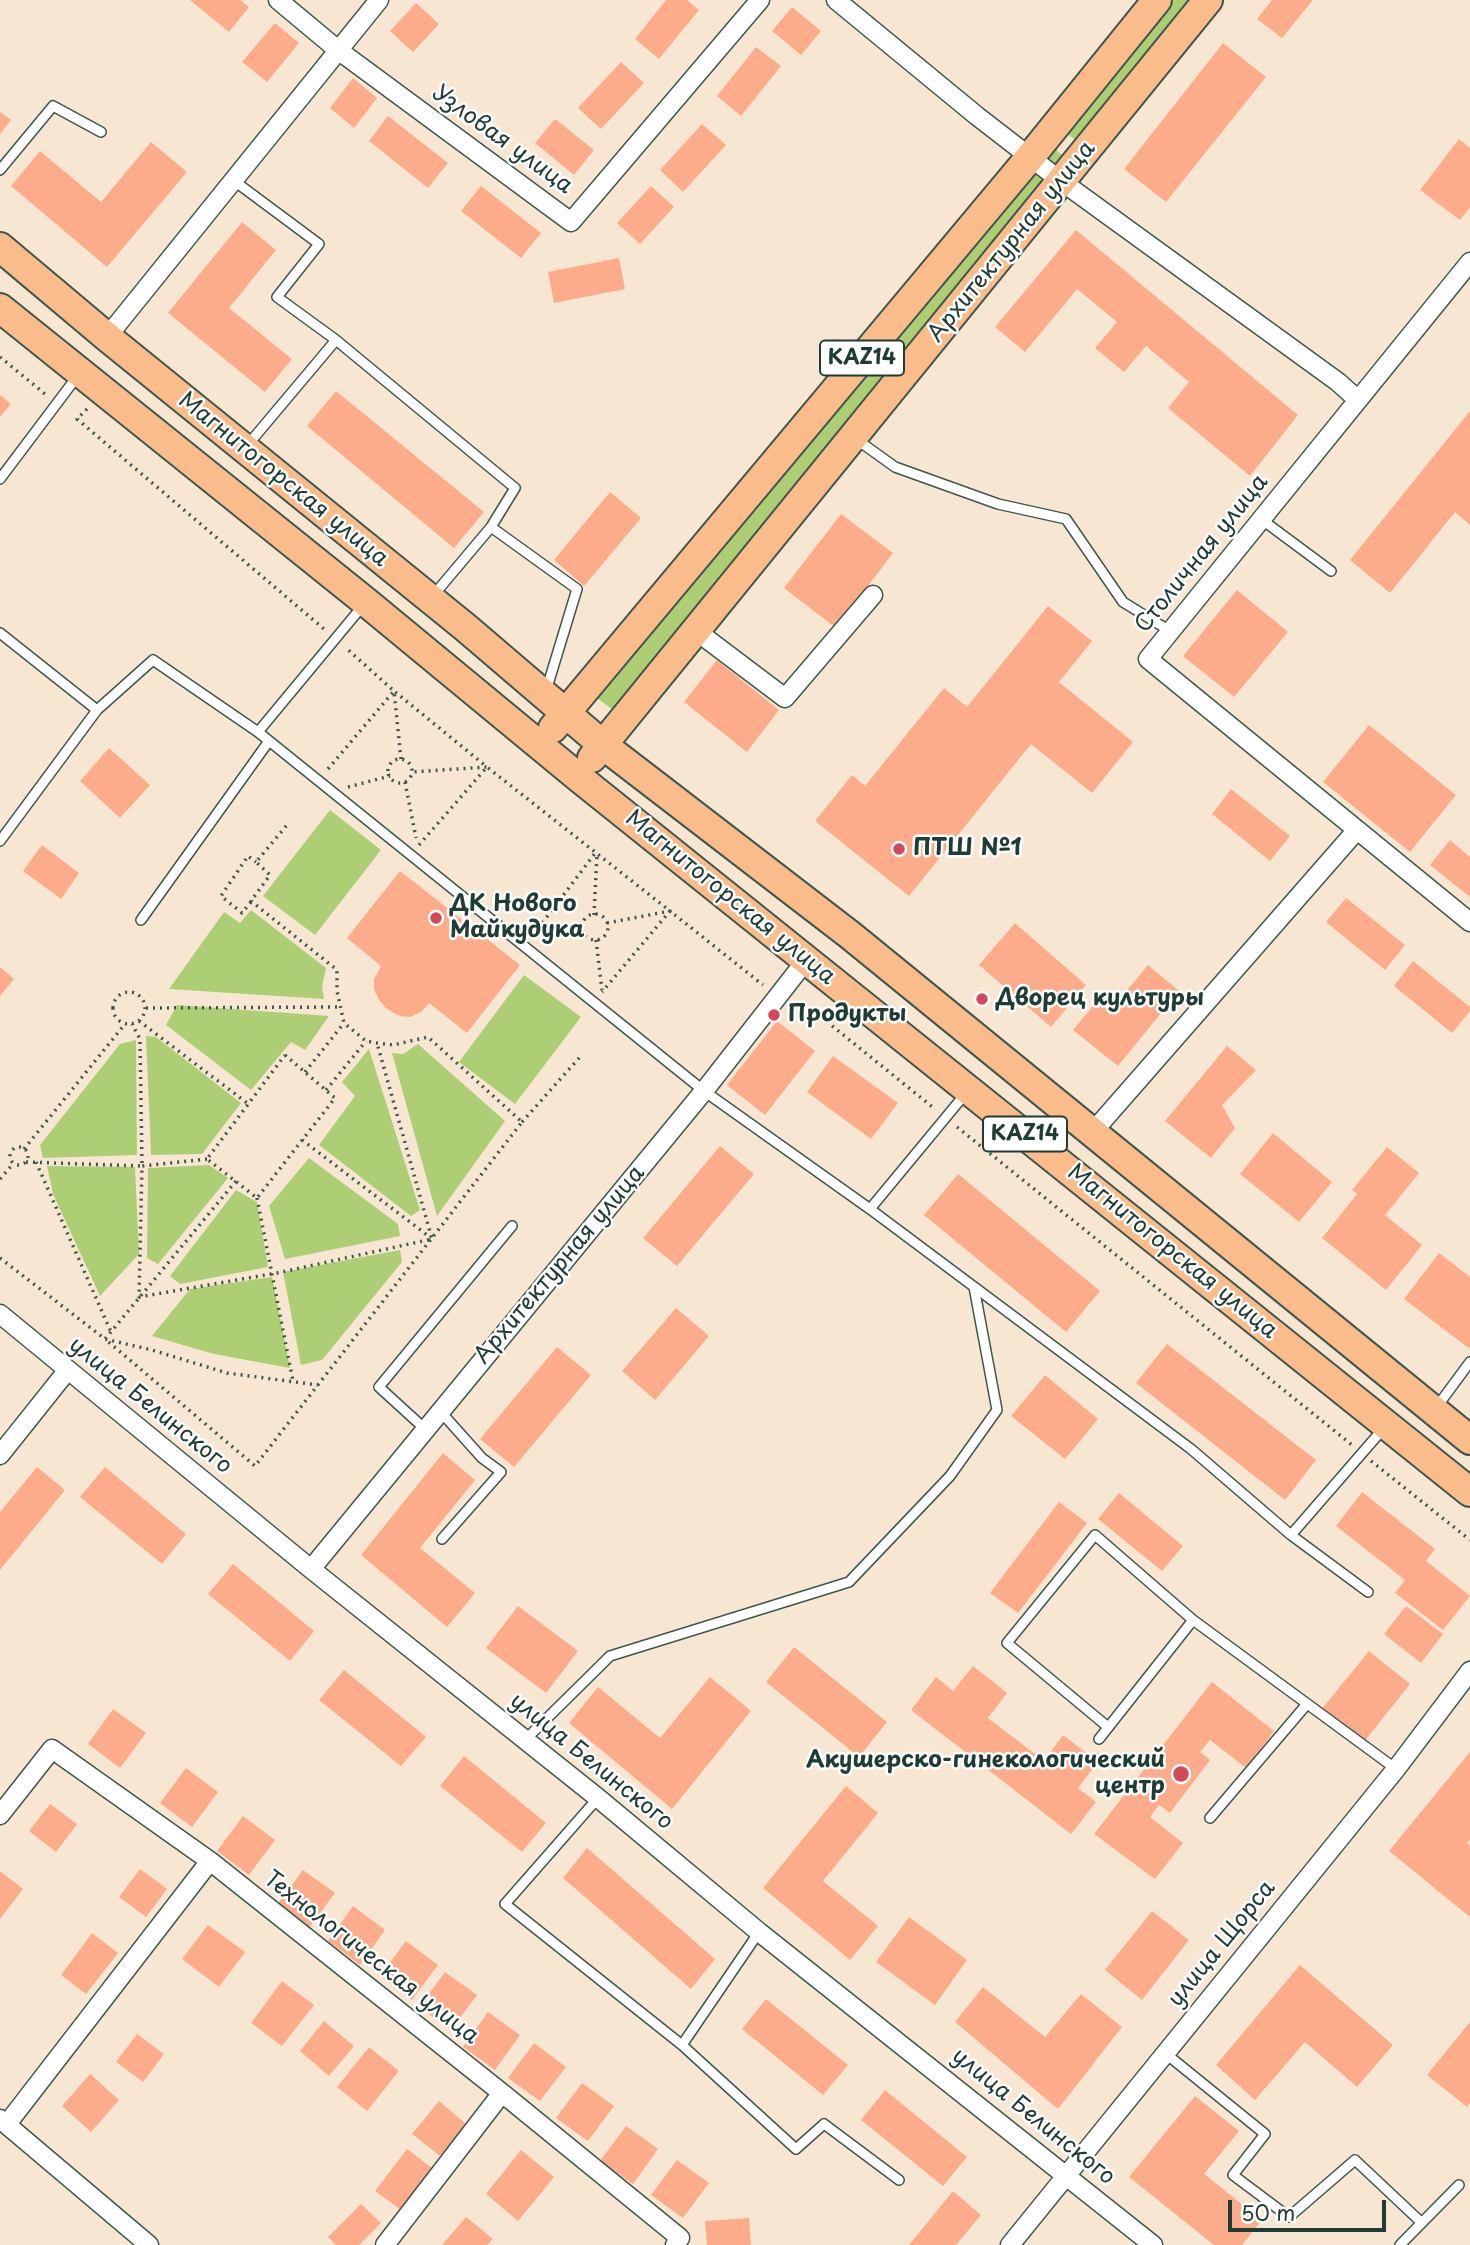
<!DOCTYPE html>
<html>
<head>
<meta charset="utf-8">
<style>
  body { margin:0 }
  #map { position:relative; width:1470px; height:2245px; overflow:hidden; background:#f7e7d2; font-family:"Playpen Sans",sans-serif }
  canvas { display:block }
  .scale { position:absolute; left:1228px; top:2200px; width:158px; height:32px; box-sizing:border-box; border:4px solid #1f3d34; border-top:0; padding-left:9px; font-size:21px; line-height:24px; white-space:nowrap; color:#1f3d34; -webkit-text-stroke:5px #fff; paint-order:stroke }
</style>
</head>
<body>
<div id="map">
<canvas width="1470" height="2245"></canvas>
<div class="scale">50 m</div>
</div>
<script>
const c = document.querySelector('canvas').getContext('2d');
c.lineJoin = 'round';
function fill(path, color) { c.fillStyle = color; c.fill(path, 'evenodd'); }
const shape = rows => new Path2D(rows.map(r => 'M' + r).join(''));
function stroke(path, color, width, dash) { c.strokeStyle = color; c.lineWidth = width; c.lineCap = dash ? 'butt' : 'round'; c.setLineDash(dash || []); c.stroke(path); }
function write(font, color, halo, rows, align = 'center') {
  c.font = font + ' "Playpen Sans",sans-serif'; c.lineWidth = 5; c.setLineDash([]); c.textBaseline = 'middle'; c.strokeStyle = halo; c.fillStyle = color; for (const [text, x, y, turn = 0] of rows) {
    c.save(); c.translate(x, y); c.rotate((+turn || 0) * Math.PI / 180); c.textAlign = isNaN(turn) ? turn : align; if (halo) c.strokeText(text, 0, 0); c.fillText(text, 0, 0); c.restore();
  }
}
fill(shape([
  [1163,0,1194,0,1078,142,1061,129],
  [1047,142,1068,160,617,713,593,695],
  [330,810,381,850,315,935,263,896],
  [251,910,326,968,322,987,324,999,169,989,224,912,240,923],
  [524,975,581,1017,515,1104,459,1062],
  [177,1005,329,1016,305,1050,291,1042,251,1090,166,1025],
  [146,1036,156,1037,241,1103,202,1154,151,1155],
  [136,1040,137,1155,43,1158,40,1145,120,1044],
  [418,1044,505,1121,437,1216,392,1053,403,1054],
  [369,1049,420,1210,411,1216,319,1145,355,1096,342,1082],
  [309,1158,398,1224,400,1236,285,1259,269,1206],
  [209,1165,228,1178,158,1264,147,1258,148,1168],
  [47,1166,135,1167,139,1254,100,1296,53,1194],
  [236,1190,257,1202,268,1267,180,1284,170,1276],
  [400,1250,402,1262,322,1360,301,1365,283,1272],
  [272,1277,290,1368,214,1354,152,1336,190,1289]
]), '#aece75');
fill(shape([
  [190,0,240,0,249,7,229,32],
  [666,0,687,0,699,10,659,59,635,39],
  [1272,0,1313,0,1282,38,1257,19],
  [416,3,439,24,413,52,390,31],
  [792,7,821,31,801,55,772,31],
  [275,23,299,43,267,82,242,62],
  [1223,43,1266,77,1166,202,1124,169],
  [756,47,781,66,741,116,717,96],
  [621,62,644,83,601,129,578,108],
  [353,78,377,98,354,128,330,108],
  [0,112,11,120,0,134],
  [388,116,448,163,428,188,369,141],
  [555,119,594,150,574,175,535,143],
  [702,124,726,145,683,192,660,170],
  [1459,139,1470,148,1470,207,1460,220,1420,190],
  [151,142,187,172,107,267,11,186,40,151,101,202],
  [481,186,541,233,521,258,461,211],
  [651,186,674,207,640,244,617,223],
  [242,222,276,250,229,308,292,359,265,392,168,313],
  [1076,230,1298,415,1250,476,1168,408,1189,382,1146,346,1124,372,1095,348,1117,322,1077,289,1025,352,995,327],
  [619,258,625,289,554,303,548,272],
  [336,391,484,512,454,548,307,426],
  [0,395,11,404,0,417],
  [1470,411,1470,525,1455,512,1390,593,1350,560],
  [610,492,641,518,584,586,554,560],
  [841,514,893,553,836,628,784,588],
  [1237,590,1288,632,1234,697,1183,656],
  [1048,606,1092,641,1059,682,1133,742,1092,793,1031,744,909,896,815,821,852,775,865,786,944,688,967,707],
  [717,660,779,710,747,752,684,702],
  [1369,725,1456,795,1410,852,1323,782],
  [109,748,150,785,120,818,80,781],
  [1231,789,1290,836,1270,861,1212,814],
  [1450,840,1470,857,1470,897,1430,865],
  [42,845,79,873,61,899,23,871],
  [400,871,520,965,467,1033,429,1003,421,1012,410,1017,400,1016,387,1009,379,1000,374,989,374,979,381,966,347,938],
  [1346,898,1405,945,1385,970,1326,922],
  [1015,923,1086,985,1051,1027,979,965],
  [1413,961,1470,1007,1470,1011,1452,1033,1394,986],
  [1148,965,1179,991,1118,1066,1073,1030,1097,1001,1110,1011],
  [0,967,14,979,0,996],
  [777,1021,815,1051,765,1115,727,1085],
  [1227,1046,1256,1070,1222,1105,1235,1128,1211,1158,1165,1121],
  [833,1056,898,1103,871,1139,807,1092],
  [1273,1133,1332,1182,1299,1222,1240,1174],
  [720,1146,754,1174,677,1266,643,1238],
  [1387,1147,1419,1173,1385,1215,1422,1245,1386,1290,1322,1238,1357,1194,1352,1190],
  [958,1174,1100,1291,1066,1332,924,1215],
  [1439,1253,1470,1277,1470,1349,1404,1299],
  [676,1308,709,1336,655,1400,622,1371],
  [1167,1344,1316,1460,1285,1500,1136,1383],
  [557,1347,591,1375,514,1467,480,1439],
  [1045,1375,1098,1419,1065,1459,1011,1416],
  [443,1453,475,1480,420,1548,475,1593,447,1627,361,1555],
  [37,1467,65,1490,0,1570,0,1512],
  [105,1467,186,1534,162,1564,80,1497],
  [1362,1492,1435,1549,1426,1561,1470,1596,1443,1630,1395,1593,1405,1580,1336,1526],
  [1119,1493,1183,1546,1162,1571,1098,1519],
  [1059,1502,1087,1523,1018,1613,990,1593],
  [233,1564,314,1631,290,1661,208,1594],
  [518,1606,578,1651,546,1693,486,1648],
  [1406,1606,1443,1634,1421,1663,1384,1634],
  [794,1647,887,1722,859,1757,766,1682],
  [1369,1651,1410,1684,1363,1743,1321,1710],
  [973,1666,1007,1693,988,1718,1044,1761,1063,1735,1098,1762,1078,1788,1096,1802,1071,1834,911,1710,936,1677,953,1691],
  [344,1670,426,1737,401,1766,319,1700],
  [710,1677,751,1711,672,1809,569,1723,598,1687,660,1738],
  [1212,1682,1274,1731,1246,1768,1210,1740,1200,1752,1210,1760,1170,1813,1159,1805,1150,1817,1183,1843,1155,1879,1094,1834],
  [113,1709,146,1733,120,1768,88,1744],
  [1470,1752,1470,1840,1467,1843,1470,1846,1470,1917,1389,1851],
  [464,1756,546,1823,522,1852,440,1786],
  [186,1768,218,1792,192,1827,160,1803],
  [846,1786,878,1813,823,1881,878,1926,850,1960,763,1888],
  [50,1804,77,1824,56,1852,29,1831],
  [243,1816,275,1840,249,1875,217,1851],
  [587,1848,715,1959,691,1989,563,1878],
  [140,1869,167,1889,146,1917,119,1897],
  [303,1870,335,1893,309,1928,277,1905],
  [0,1871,23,1889,0,1919],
  [353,1906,385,1930,360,1965,328,1941],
  [1152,1911,1189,1940,1142,2000,1105,1970],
  [909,1917,967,1960,935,2005,876,1962],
  [208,1925,245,1952,219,1987,182,1959],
  [92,1933,118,1953,86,1994,61,1975],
  [406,1941,438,1965,412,2000,380,1976],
  [1300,1965,1393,2045,1357,2087,1305,2042,1255,2100,1216,2065],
  [445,1972,477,1995,451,2030,419,2007],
  [282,1981,314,2005,282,2046,251,2023],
  [983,1987,1045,2037,1081,1994,1122,2027,1058,2109,955,2022],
  [766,1999,848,2065,823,2095,742,2029],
  [488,2012,520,2035,495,2070,463,2047],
  [324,2021,354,2046,329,2076,300,2051],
  [1470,2022,1470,2103,1467,2107,1427,2075],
  [137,2034,164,2054,143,2082,116,2062],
  [534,2043,566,2067,540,2101,508,2078],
  [369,2047,399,2071,367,2111,337,2087],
  [90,2074,119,2100,91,2132,62,2106],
  [582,2083,614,2106,588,2141,556,2118],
  [885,2090,967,2157,943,2186,861,2120],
  [1195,2096,1239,2131,1204,2174,1262,2220,1242,2245,1214,2245,1129,2177],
  [439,2101,466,2124,440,2156,412,2134],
  [626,2126,658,2149,633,2184,600,2161],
  [407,2149,432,2168,401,2210,375,2191],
  [521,2150,554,2177,518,2221,486,2194],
  [677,2160,709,2183,683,2218,651,2195],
  [953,2191,981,2215,956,2245,909,2245],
  [361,2204,381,2223,359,2245,336,2245,328,2237],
  [466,2217,493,2239,487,2245,442,2245],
  [749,2218,751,2245,707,2245,705,2221]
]), '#fdac8b');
const service = shape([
  [0,170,53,106,101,132],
  [233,180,319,244,277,297,336,340],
  [856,439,895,467,998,504,1066,519,1123,602,1170,631],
  [246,447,336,340,515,488,491,527],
  [0,479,79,374],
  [1261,519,1331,571],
  [432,597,491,527,577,589,546,691],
  [365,603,258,732,704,1091,870,1209],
  [0,633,97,710,0,841],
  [97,710,153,660,258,732],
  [141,920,269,741],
  [966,1093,870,1209,1191,1449,1291,1535,1383,1429],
  [1436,1408,1470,1362],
  [440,1411,482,1458,501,1472,442,1539],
  [425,1429,379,1387,512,1226],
  [1291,1535,1368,1592],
  [1108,1727,1007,1643,1095,1535,1193,1620],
  [1099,1739,1193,1620,1396,1769],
  [525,1740,610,1656,849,1582,950,1476,997,1410,974,1287],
  [598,1798,505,1904,682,2045,759,1932],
  [1210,1818,1307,1704],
  [682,2045,796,2149,824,2124,899,2180],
  [1165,2053,1265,2134,1233,2175,1289,2217,1355,2160,1422,2223],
  [1400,2245,1459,2185]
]);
const minor = shape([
  [278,0,338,50,571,222,760,0],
  [836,0,977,116,1061,181,1338,382,1358,400],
  [1470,262,1148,659,1470,922],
  [107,337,379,0],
  [695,630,785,698,873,595],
  [1091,1134,1356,831],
  [0,1314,311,1569,598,1798,759,1932,1153,2245],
  [0,1455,67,1371],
  [311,1569,704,1091,807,959],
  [0,1815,52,1749,210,1861,502,2093,680,2238,675,2245],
  [0,2119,149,2245],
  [7,2124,210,1861],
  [385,2245,502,2093],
  [1010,2245,1396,1769,1470,1671]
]);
const primary = shape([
  [0,247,107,337,465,627,603,745,850,935,1470,1440],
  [0,308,366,602,578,777,1470,1492],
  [553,728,1031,156,1157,0],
  [592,758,1208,0]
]);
stroke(service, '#3f564c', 12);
stroke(minor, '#3f564c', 21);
stroke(primary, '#3f564c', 32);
stroke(shape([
  [0,357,45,394],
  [87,409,77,419,324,629],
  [401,759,394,691,487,767,412,772],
  '388 771a12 12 0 1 1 24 0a12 12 0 1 1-24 0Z',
  [328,769,394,691,346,648],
  [405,782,416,838],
  [348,787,390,776],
  [419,845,487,767,670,911,602,992],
  [251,902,242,913,221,896,248,856,256,862],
  '582 927a13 13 0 1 1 26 0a13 13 0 1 1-26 0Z',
  [594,915,597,854],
  [607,923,670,911,763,985],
  [534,934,596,852],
  [534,934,583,931],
  [596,940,602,990],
  '113 1008a16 16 0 1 1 32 0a16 16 0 1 1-32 0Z',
  [797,1004,810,1008,935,1109],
  [146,1008,340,1007],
  [139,1021,247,1103],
  [285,1055,335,1098,257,1198,207,1159,285,1055],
  [305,1072,344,1023],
  [326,1090,366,1041],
  [522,1122,580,1057],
  [957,1127,1352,1445],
  [302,1140,431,1238],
  '10 1156a9 9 0 1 1 18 0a9 9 0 1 1-18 0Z',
  [24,1149,125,1024],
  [207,1159,142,1166,139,1297,277,1273,432,1239,377,1043],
  [26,1162,142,1166,140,1039,132,1024],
  [36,1162,111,1332],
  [0,1179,13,1164],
  [236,1181,105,1339,255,1466,522,1122,428,1037,393,1045,377,1043,366,1041,344,1023,337,991,337,970,251,901,270,875,256,862,287,825],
  [257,1198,293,1381],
  [0,1258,105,1339,152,1350,227,1373,318,1385],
  [1371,1461,1470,1540]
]), '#3f564c', 3.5, [2, 5]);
stroke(service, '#fff', 9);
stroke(minor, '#fff', 18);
stroke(primary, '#f9bc8a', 28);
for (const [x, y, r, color] of [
  [899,849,7,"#d1495b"],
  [436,918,7,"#d1495b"],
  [982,999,7,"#d1495b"],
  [774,1015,7,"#d1495b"],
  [1181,1774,9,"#d1495b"]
]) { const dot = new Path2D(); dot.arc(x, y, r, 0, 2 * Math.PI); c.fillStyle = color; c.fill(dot); stroke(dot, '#fff', 2.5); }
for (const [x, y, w] of [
  [862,358,84],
  [1025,1134,84]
]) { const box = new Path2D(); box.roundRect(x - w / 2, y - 17.5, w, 35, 5); c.fillStyle = '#fff'; c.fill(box); stroke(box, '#1f3d34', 2); }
write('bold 21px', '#1f3d34', null, [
  ["KAZ14",862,358],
  ["KAZ14",1025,1134]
]);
write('23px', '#1f3d34', '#fff', [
  ["Узловая улица",502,140,36],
  ["Архитектурная улица",1012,242,-51],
  ["Магнитогорская улица",283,480,39],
  ["Столичная улица",1202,554,-51],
  ["Магнитогорская улица",730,898,39],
  ["Магнитогорская улица",1172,1252,39],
  ["Архитектурная улица",560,1265,-50],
  ["улица Белинского",150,1406,39],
  ["улица Белинского",591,1762,39],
  ["улица Щорса",1222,1944,-51],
  ["Технологическая улица",371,1958,38],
  ["улица Белинского",1033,2117,39]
]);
write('bold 23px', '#1f3d34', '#fff', [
  ["ПТШ №1",913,849],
  ["ДК Нового",450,905],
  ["Майкудука",450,931],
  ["Дворец культуры",996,999],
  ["Продукты",788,1015],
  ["Акушерско-гинекологический",1165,1761,"right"],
  ["центр",1165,1787,"right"]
], 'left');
</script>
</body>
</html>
